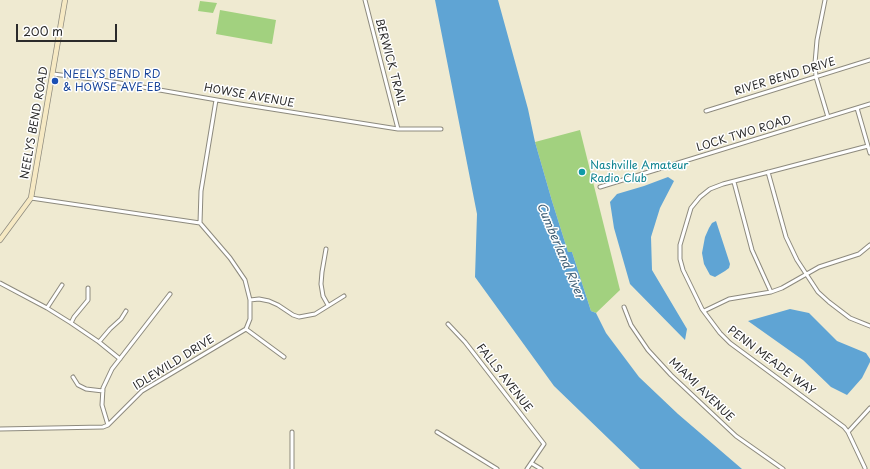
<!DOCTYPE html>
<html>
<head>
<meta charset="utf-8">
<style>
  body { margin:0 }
  #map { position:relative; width:870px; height:469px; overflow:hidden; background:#efead1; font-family:"Playpen Sans",sans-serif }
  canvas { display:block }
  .scale { position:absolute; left:16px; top:24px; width:101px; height:18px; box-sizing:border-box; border:2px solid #2b2b2b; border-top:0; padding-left:5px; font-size:12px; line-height:14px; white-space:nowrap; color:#2b2b2b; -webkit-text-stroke:3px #fff; paint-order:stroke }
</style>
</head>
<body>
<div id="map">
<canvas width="870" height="469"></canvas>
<div class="scale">200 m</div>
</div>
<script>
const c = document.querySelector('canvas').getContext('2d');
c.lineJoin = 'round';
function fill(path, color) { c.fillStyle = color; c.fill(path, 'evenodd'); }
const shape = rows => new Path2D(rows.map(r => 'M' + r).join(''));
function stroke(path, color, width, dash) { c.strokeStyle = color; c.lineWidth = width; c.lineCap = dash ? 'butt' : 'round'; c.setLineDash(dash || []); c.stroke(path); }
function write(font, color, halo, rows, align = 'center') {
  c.font = font + ' "Playpen Sans",sans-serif'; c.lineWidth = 3; c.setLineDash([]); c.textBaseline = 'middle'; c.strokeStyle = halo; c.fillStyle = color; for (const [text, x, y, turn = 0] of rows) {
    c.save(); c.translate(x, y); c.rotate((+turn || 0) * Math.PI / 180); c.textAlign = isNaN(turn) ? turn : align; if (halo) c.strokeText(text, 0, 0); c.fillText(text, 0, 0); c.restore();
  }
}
fill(shape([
  [200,1,217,3,213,13,198,11],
  [220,10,276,20,272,44,216,34],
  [580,130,620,290,596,313,591,311,572,252,568,252,552,201,535,142]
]), '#a2d17f');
fill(shape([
  [435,0,498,0,528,109,535,142,552,201,568,252,572,252,591,311,596,313,606,333,639,377,678,414,742,469,640,469,554,386,475,277,477,214],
  [668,177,674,181,660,208,651,237,652,270,687,329,685,340,630,284,614,228,610,202,617,194,644,186],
  [716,221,730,264,729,268,725,271,715,277,710,275,704,264,702,253,705,237,709,228,712,223],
  [790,309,809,313,837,341,866,353,870,359,870,362,862,378,847,395,831,387,803,360,748,321]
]), '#5fa4d4');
const minor = shape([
  [365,0,398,129],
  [825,0,817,40,815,63,816,77,828,117],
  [53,74,108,81,240,104,398,129,441,129],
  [857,108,870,153],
  [706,111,870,60],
  [768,172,786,237,797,260,818,292,829,302,850,318,870,326],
  [734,182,752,250,771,292],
  [600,187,870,104],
  [31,198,200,223],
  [200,223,201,191,216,100],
  [326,249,322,272,321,284,323,296,328,305],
  [0,283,47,308,71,323,99,342,120,359],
  [250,300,259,299,269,301,278,305,293,315,299,317,315,314,344,296],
  [624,307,631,325,648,350,671,375,736,436,783,469],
  [47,308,62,285],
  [704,311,729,299,771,292,782,288,819,267,859,254,870,245],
  [71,323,74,317,88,300,88,288],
  [448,324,465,342,544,444,527,469],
  [246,329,284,357],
  [99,342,110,329,121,319,126,311],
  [73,377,78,385,86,389,103,391],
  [108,425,102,405,103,388,112,369,170,294],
  [0,429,103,427,108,425,142,391,246,329,250,319,250,300,245,280,230,258,200,223],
  [292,432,292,469],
  [437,432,497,469],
  [848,432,870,408],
  [531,463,541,469],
  [865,468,848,432,844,427,730,343,720,333,702,309,683,270,680,259,680,245,691,208,700,197,710,189,723,184,868,146]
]);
const secondary = shape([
  [0,240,31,198,65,0]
]);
stroke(minor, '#8d8a7e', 5);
stroke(secondary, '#8d8a7e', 6);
stroke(minor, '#fff', 3);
stroke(secondary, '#f6e9c3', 4.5);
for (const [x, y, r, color] of [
  [55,81,4,"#1a4fb4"],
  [582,172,4,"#0f9aa8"]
]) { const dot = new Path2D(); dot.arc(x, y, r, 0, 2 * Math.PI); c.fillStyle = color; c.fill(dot); stroke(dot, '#fff', 1.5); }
write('11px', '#2b2b2b', '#fff', [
  ["BERWICK TRAIL",390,62,75],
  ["RIVER BEND DRIVE",785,77,-17],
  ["HOWSE AVENUE",249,96,10],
  ["NEELYS BEND ROAD",35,123,-80],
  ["LOCK TWO ROAD",744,134,-17],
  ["PENN MEADE WAY",771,361,37],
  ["IDLEWILD DRIVE",174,363,-32],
  ["FALLS AVENUE",504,378,52],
  ["MIAMI AVENUE",701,390,44]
]);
write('11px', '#164399', '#fff', [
  ["NEELYS BEND RD",63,75],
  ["& HOWSE AVE EB",63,88]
], 'left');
write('11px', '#0d838f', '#fff', [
  ["Nashville Amateur",590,166],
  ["Radio Club",590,179]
], 'left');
write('italic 12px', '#426177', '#fff', [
  ["Cumberland River",560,251,67]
]);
</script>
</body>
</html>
